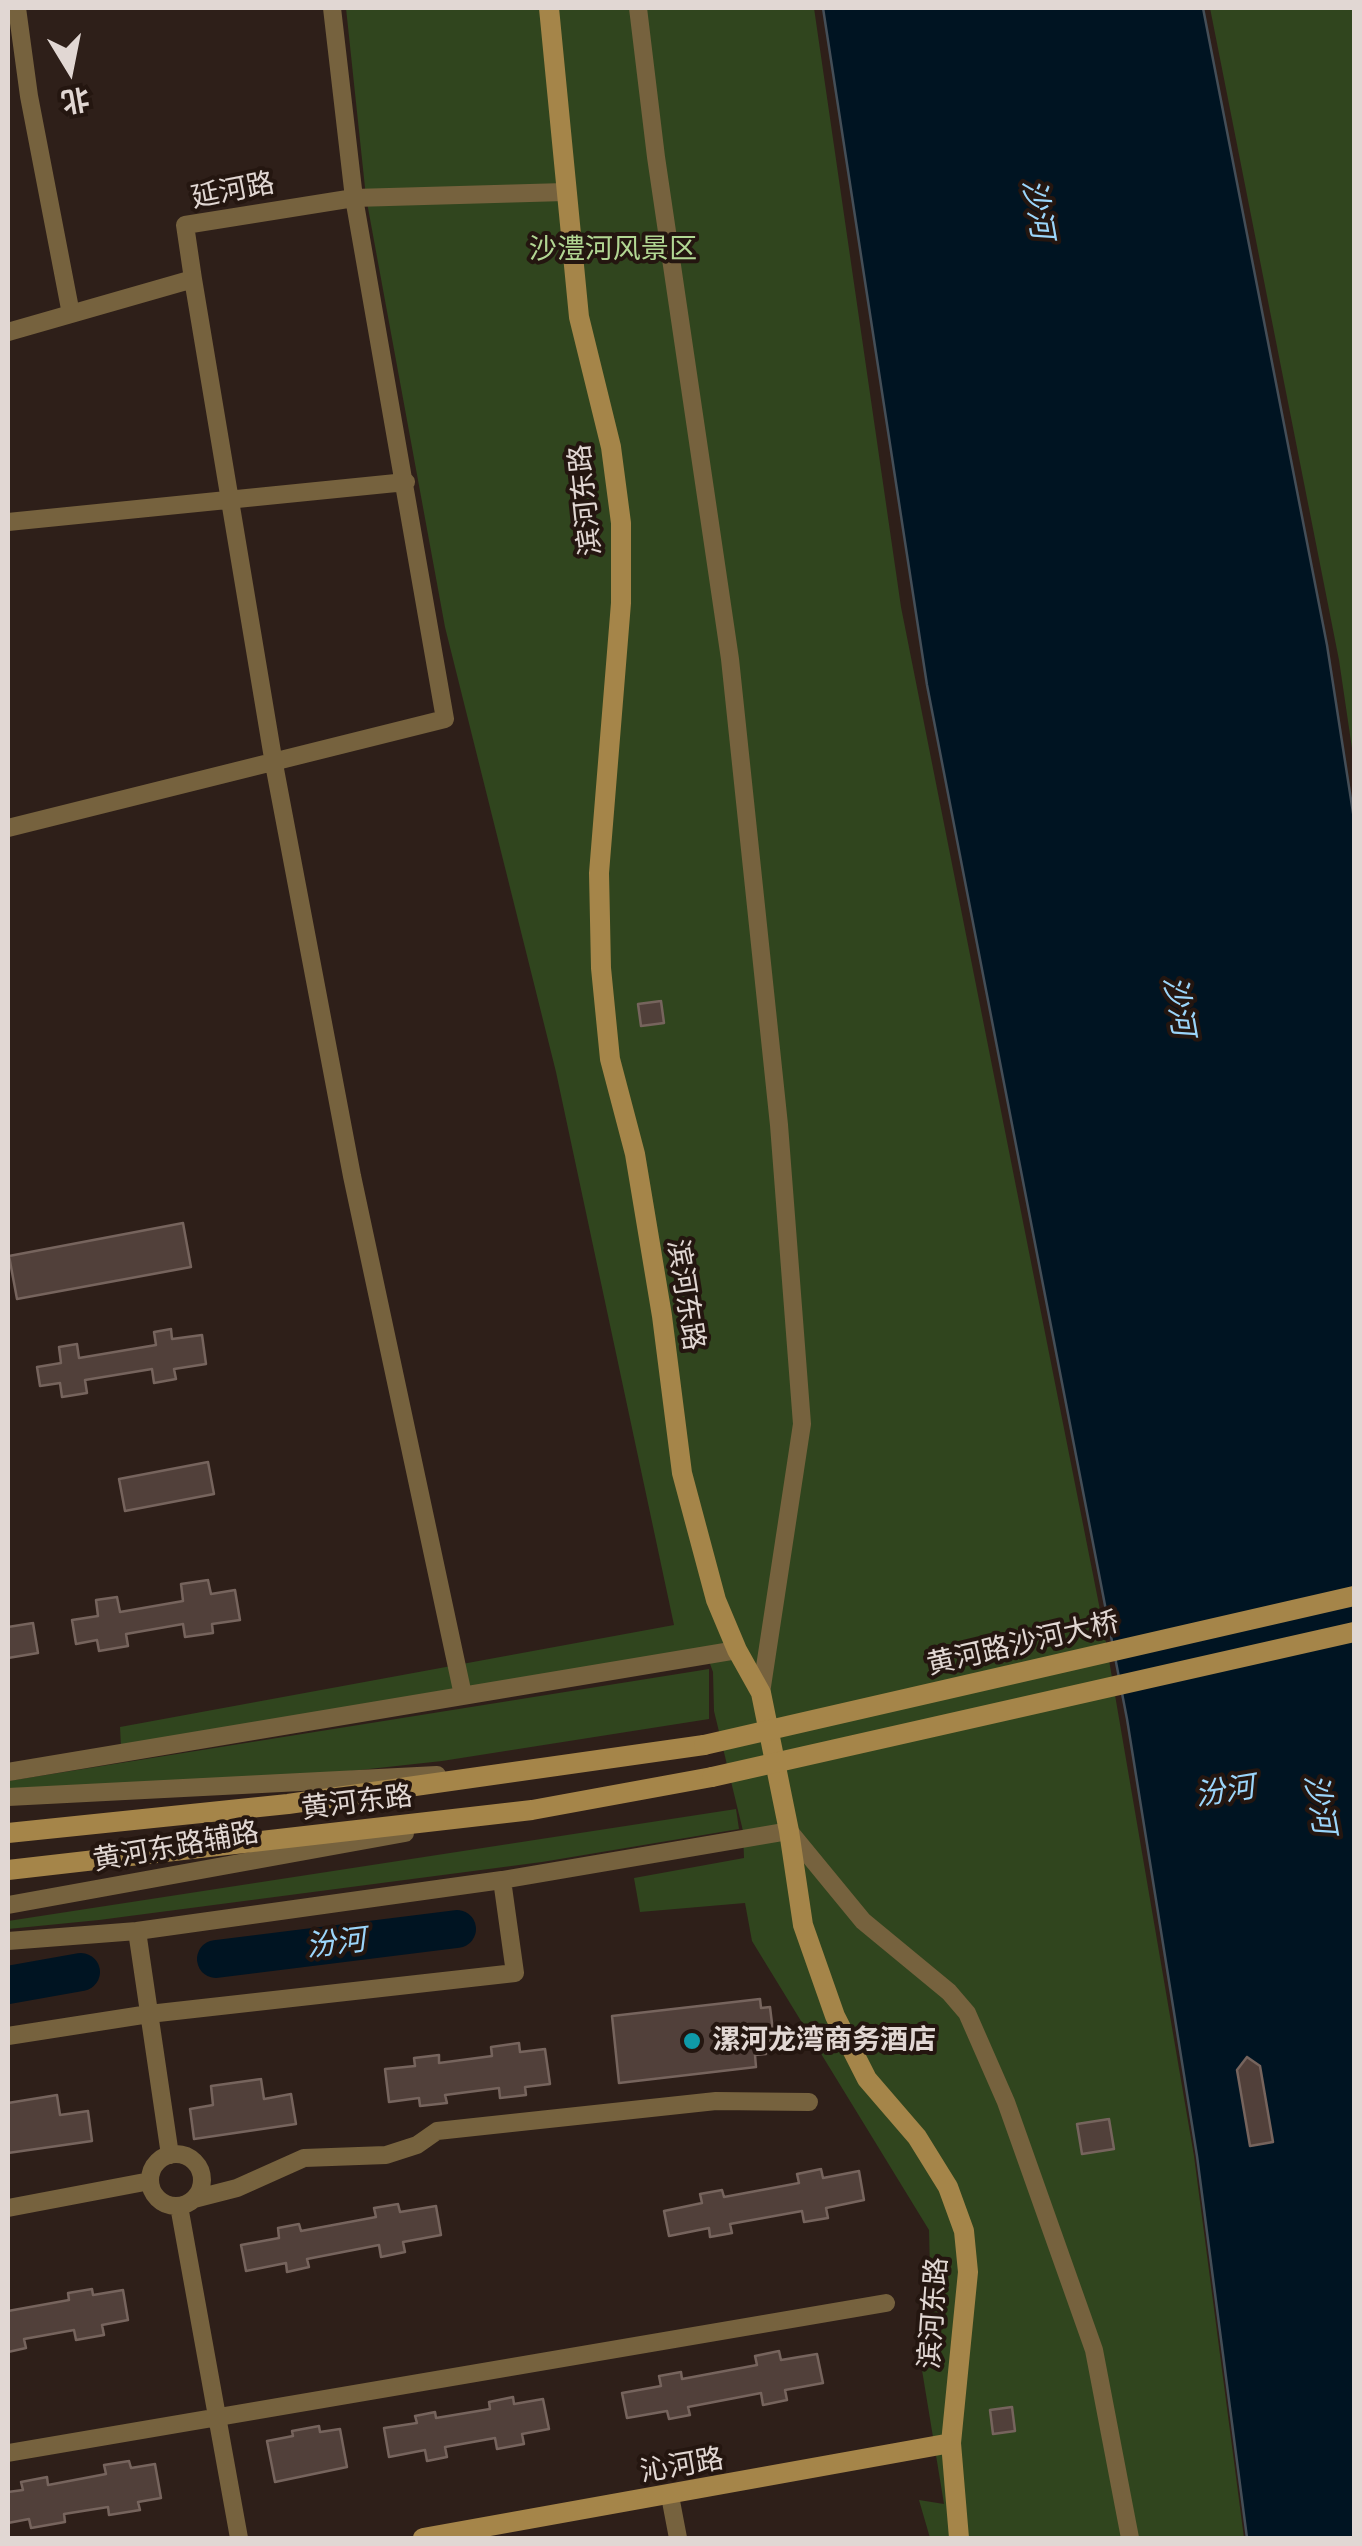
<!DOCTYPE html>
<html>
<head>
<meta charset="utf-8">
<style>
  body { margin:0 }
  #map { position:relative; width:1362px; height:2546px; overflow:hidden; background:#2e1f19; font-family:"Work Sans","Noto Sans SC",sans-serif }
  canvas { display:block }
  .frame { position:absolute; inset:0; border:10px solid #e1d7d3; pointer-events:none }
  .north { position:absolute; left:20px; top:20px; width:100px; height:100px; -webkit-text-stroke:8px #241610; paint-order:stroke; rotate:170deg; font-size:28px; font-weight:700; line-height:40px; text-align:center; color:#e1d7d3 }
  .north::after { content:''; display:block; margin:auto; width:35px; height:45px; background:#e1d7d3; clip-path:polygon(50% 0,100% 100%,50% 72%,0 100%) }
</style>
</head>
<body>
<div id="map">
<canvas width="1362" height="2546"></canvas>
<div class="frame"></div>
<div class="north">北</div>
</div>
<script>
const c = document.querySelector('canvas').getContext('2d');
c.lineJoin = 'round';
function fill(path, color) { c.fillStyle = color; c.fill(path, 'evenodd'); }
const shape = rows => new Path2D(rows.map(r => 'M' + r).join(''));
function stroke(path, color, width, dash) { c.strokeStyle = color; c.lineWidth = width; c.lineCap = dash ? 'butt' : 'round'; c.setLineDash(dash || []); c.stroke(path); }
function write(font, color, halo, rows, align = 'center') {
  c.font = font + ' "Work Sans","Noto Sans SC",sans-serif'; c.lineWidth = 8; c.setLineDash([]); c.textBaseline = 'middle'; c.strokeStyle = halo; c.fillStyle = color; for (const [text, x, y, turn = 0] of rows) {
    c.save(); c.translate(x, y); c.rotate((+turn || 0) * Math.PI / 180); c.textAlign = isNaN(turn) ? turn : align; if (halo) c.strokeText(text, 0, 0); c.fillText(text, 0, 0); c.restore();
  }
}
fill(shape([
  [346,8,814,8,901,607,1103,1625,1194,2156,1244,2538,930,2538,919,2500,944,2504,921,2364,932,2353,929,2230,752,1941,745,1903,640,1912,634,1878,744,1858,743,1831,714,1711,713,1672,705,1650,121,1747,120,1727,674,1625,556,1072,445,627,366,197],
  [1210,8,1354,8,1354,762,1339,660],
  [709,1669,709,1719,442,1761,296,1777,8,1794,8,1781],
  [736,1809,739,1829,542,1862,99,1920,8,1929,8,1921]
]), '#30451e');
const water = shape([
  [823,8,1203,8,1327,645,1354,819,1354,2538,1247,2538,1197,2156,1127,1719,927,685,823,8]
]);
fill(water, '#001422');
stroke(water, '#444e57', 2.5);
stroke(shape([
  [216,1959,457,1929],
  [8,1985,81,1972]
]), '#001422', 38);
const building = shape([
  [661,1001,664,1023,641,1026,638,1004,661,1001],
  [183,1223,191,1267,17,1299,9,1256,183,1223],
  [171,1329,172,1339,202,1335,206,1364,174,1369,176,1379,154,1383,152,1369,85,1380,87,1393,62,1397,60,1383,40,1386,37,1367,61,1363,59,1347,77,1344,79,1358,156,1345,154,1332,171,1329],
  [208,1462,214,1494,125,1511,119,1479,208,1462],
  [208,1580,211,1594,235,1590,240,1620,212,1624,213,1633,185,1637,183,1624,126,1634,128,1646,99,1651,97,1640,76,1644,72,1620,98,1616,96,1600,117,1597,120,1612,183,1601,181,1584,208,1580],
  [33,1623,38,1653,8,1658,8,1627,33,1623],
  [760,1999,761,2008,770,2007,774,2040,764,2041,766,2054,755,2055,756,2067,619,2083,612,2016,760,1999],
  [519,2043,520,2052,545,2049,550,2084,525,2087,526,2095,500,2098,499,2088,445,2095,447,2103,420,2106,419,2098,389,2102,385,2069,415,2066,414,2058,439,2055,439,2063,492,2056,491,2047,519,2043],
  [1247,2057,1260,2066,1273,2142,1250,2146,1237,2070,1247,2057],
  [261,2079,264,2099,291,2094,296,2124,194,2139,190,2109,213,2105,211,2086,261,2079],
  [57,2095,60,2115,88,2111,92,2141,8,2153,8,2103,57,2095],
  [1109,2119,1114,2149,1082,2154,1077,2124,1109,2119],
  [821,2169,823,2178,859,2171,864,2200,826,2208,828,2218,804,2222,802,2211,730,2224,732,2233,710,2237,709,2228,669,2236,664,2211,702,2203,700,2194,722,2190,724,2197,799,2183,797,2174,821,2169],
  [398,2204,400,2212,436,2206,441,2235,403,2242,405,2252,381,2257,379,2245,307,2259,309,2267,287,2272,286,2263,246,2271,241,2245,279,2238,278,2228,299,2224,301,2231,376,2217,374,2208,398,2204],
  [92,2289,93,2295,123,2290,128,2320,102,2325,104,2335,76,2340,74,2330,24,2339,26,2348,8,2352,8,2311,69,2300,68,2293,92,2289],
  [779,2351,781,2360,817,2354,823,2383,785,2390,787,2400,763,2405,761,2393,688,2407,690,2415,669,2419,667,2411,627,2418,622,2393,661,2386,659,2376,681,2372,682,2379,757,2365,755,2356,779,2351],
  [513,2397,514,2404,543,2399,549,2429,522,2434,524,2444,497,2449,495,2438,445,2447,447,2457,427,2461,425,2450,389,2457,384,2428,417,2423,415,2416,435,2412,436,2418,490,2409,489,2402,513,2397],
  [1012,2407,1015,2431,993,2434,990,2410,1012,2407],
  [319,2426,320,2432,340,2429,347,2467,275,2482,267,2441,293,2436,292,2431,319,2426],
  [129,2461,131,2468,155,2464,161,2498,138,2502,140,2510,109,2515,108,2507,64,2514,65,2522,31,2528,29,2519,8,2523,8,2492,23,2490,21,2482,47,2477,48,2485,106,2474,104,2465,129,2461]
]);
fill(building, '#51403a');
stroke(building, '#76645d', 2.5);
stroke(shape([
  [17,8,29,96,71,314],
  [638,8,656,157,730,659,779,1125,802,1424,761,1693],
  [193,279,274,764,352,1176,463,1695],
  [8,332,193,279,185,225,354,198,565,192],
  [8,522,406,482],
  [8,828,445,719,354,198,332,8],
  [8,1772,737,1650],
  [8,1797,437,1775],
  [8,1905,405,1833],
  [137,1931,170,2155],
  [8,1941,137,1931,502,1880,789,1831,863,1921,949,1992,967,2013,1006,2102,1094,2350,1130,2538],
  [8,2036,149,2014,515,1973,502,1880],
  '150 2180a26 26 0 1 1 52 0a26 26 0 1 1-52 0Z',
  [194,2199,237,2188,304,2158,386,2155,417,2145,437,2131,716,2101,809,2102],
  [179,2206,239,2538],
  [8,2208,150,2181],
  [8,2453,886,2303],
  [670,2496,678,2538]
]), '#76623e', 18);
stroke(shape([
  [549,8,579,317,611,447,621,523,621,603,599,873,601,968,610,1059,635,1154,662,1316,682,1473,716,1600,737,1650,761,1693,789,1831,803,1925,835,2016,867,2079,917,2137,948,2187,964,2231,968,2272,951,2443,959,2538],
  [8,1833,288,1804,704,1745],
  [8,1870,532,1810,712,1777],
  [423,2538,951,2443]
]), '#a58549', 20);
stroke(shape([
  [704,1745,1354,1596],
  [712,1777,1354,1632]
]), '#a58549', 20);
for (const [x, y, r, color] of [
  [692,2041,10,"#0f9aa8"]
]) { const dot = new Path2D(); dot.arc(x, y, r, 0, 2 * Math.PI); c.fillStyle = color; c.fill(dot); stroke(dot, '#241610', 4); }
write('28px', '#e1d7d3', '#241610', [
  ["延河路",233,191,-11],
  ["滨河东路",586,500,-96],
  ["滨河东路",685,1295,81],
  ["黄河路沙河大桥",1023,1644,-13],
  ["黄河东路",357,1803,-7],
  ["黄河东路辅路",176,1847,-10],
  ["滨河东路",934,2313,-86],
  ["沁河路",682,2466,-10]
]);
write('28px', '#b2d793', '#241610', [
  ["沙澧河风景区",613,250]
]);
write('bold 28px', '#e1d7d3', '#241610', [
  ["漯河龙湾商务酒店",712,2041]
], 'left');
write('italic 30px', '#9bd5fa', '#241610', [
  ["沙河",1037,209,80],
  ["沙河",1178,1006,80],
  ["汾河",1225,1792,-9],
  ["沙河",1319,1804,80],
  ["汾河",336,1944,-7]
]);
</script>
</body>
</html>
